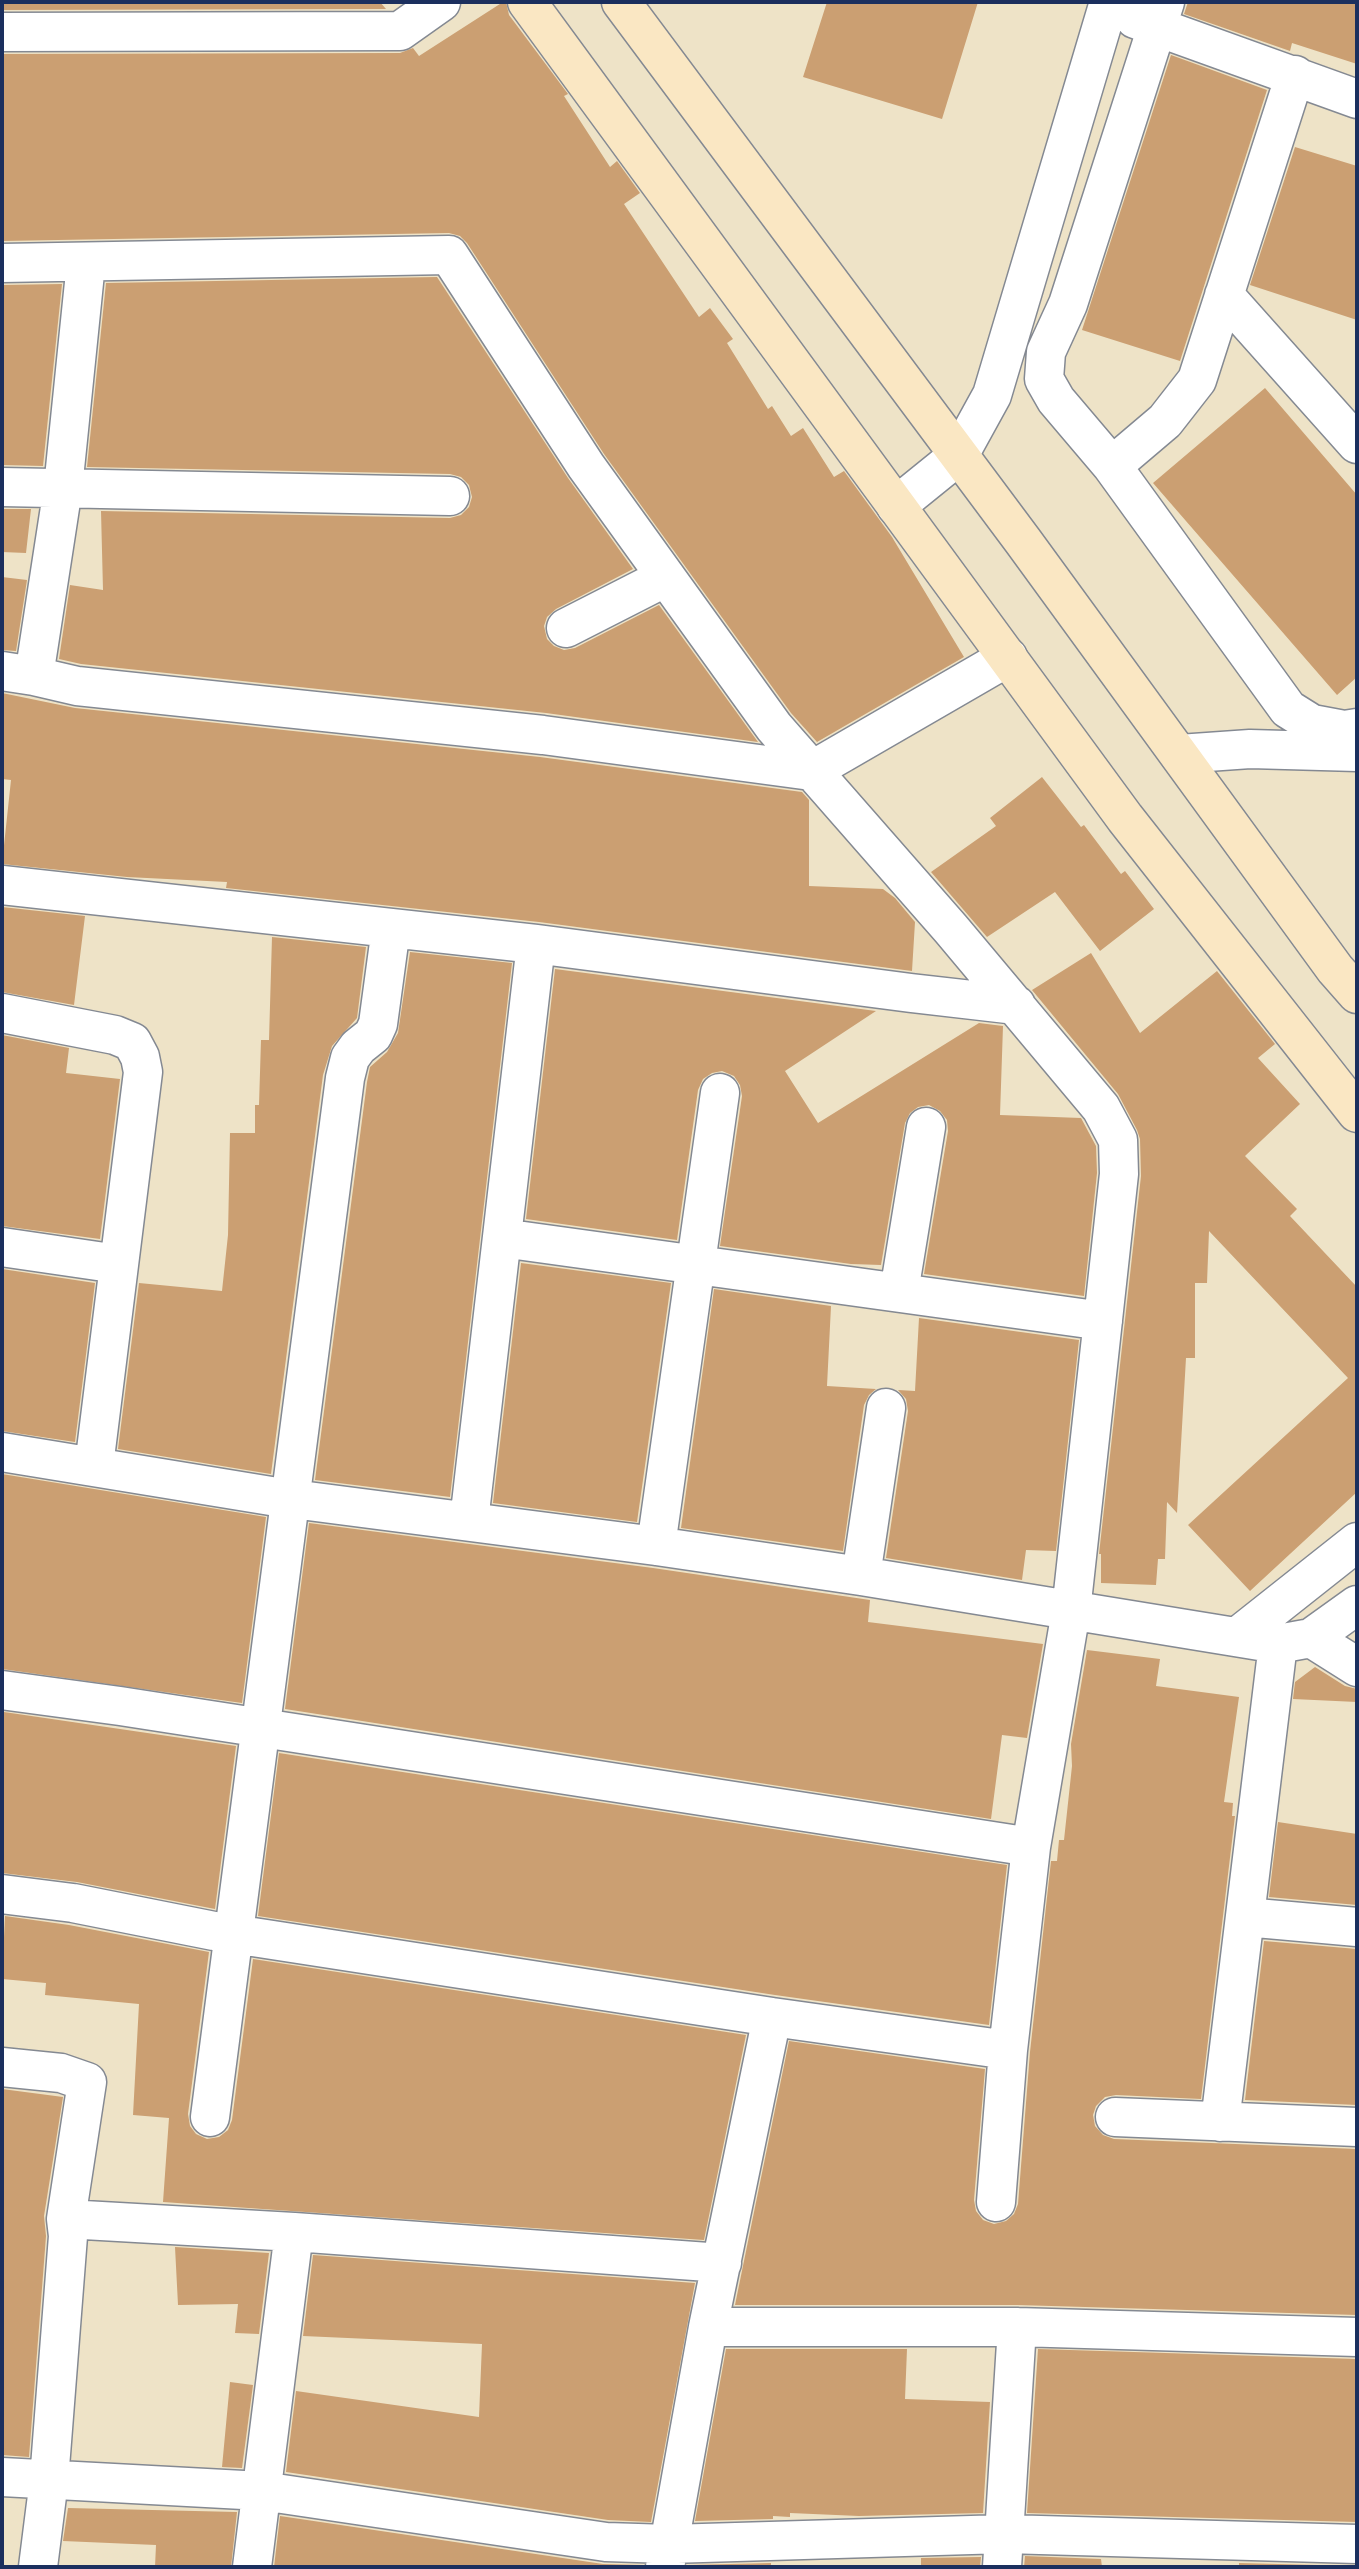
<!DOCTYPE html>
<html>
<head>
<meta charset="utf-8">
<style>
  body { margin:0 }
  #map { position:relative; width:1359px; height:2569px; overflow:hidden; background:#eee3c7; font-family:"Gochi Hand",sans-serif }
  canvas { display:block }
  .frame { position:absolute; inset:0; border:4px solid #1b2f5e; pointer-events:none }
</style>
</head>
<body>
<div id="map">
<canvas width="1359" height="2569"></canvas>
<div class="frame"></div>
</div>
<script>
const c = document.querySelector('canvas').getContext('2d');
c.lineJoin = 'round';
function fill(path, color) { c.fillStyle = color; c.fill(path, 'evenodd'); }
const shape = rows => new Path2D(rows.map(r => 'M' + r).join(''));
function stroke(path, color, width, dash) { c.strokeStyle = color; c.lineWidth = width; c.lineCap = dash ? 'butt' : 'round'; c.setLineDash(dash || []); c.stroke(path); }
fill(shape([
  [2,2,380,2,386,9,2,10],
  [503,2,506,2,509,15,568,94,564,96,610,167,617,161,640,193,624,204,699,317,710,308,733,339,727,343,768,409,772,406,791,436,803,428,834,477,844,471,892,537,964,657,817,742,791,713,604,454,467,243,460,236,449,233,2,241,2,54,400,53,413,48,419,56],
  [827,2,978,2,942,119,803,77],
  [1188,2,1357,2,1357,64,1292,43,1290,51,1184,14],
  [1171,55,1267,90,1180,361,1082,330],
  [1295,147,1357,166,1357,320,1250,285],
  [437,277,568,478,633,569,556,609,547,617,544,626,547,639,554,646,564,650,575,648,659,605,758,742,546,713,81,664,59,659,70,585,103,590,101,511,450,518,461,515,469,507,472,497,469,485,461,477,450,474,87,467,106,283],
  [62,284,43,466,2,465,2,285],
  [1265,388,1357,495,1357,677,1337,695,1153,483],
  [2,509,31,509,26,553,2,552],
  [2,577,27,580,16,651,2,650],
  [2,693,75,708,540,757,802,792,809,800,809,886,883,889,895,898,915,922,912,971,539,922,226,888,227,882,127,877,2,864,11,780,2,779],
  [1042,777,1081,827,1084,825,1121,874,1125,871,1154,909,1100,951,1055,892,987,937,931,872,996,826,990,818],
  [2,907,85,916,74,1005,2,992],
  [272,937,366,947,357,1018,332,1046,323,1075,271,1474,118,1449,139,1283,222,1291,228,1235,230,1133,255,1133,255,1105,259,1105,261,1040,269,1040],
  [410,952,512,963,450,1497,315,1480,367,1082,370,1067,387,1052,398,1033],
  [1091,953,1140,1033,1217,971,1275,1044,1258,1058,1300,1104,1245,1156,1297,1209,1290,1216,1357,1287,1357,1492,1250,1591,1188,1525,1348,1378,1209,1231,1207,1283,1195,1283,1195,1358,1186,1358,1177,1513,1167,1502,1165,1559,1158,1559,1156,1585,1101,1583,1101,1554,1099,1554,1141,1176,1140,1139,1137,1130,1118,1094,1032,990],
  [555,969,876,1011,785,1071,818,1123,979,1023,1003,1026,1000,1115,1081,1118,1096,1146,1097,1173,1084,1296,924,1274,948,1131,947,1120,940,1111,929,1105,918,1107,910,1113,905,1123,881,1265,851,1264,720,1246,742,1096,740,1085,734,1076,722,1071,712,1073,703,1079,698,1090,677,1240,526,1219],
  [2,1035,69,1048,66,1073,120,1079,100,1239,2,1226],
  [521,1263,671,1283,637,1522,493,1503],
  [2,1269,95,1283,75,1442,2,1431],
  [714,1289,831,1306,827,1386,876,1389,869,1395,864,1405,843,1551,681,1528],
  [919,1318,1079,1340,1056,1551,1026,1550,1022,1580,886,1558,908,1411,906,1399,898,1390,915,1391],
  [2,1474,266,1517,242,1703,2,1669],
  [309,1523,653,1568,870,1600,868,1622,1043,1644,1027,1738,1002,1735,991,1819,285,1709],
  [1087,1650,1160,1659,1156,1686,1239,1697,1224,1802,1233,1803,1232,1816,1235,1816,1201,2099,1116,2095,1105,2097,1096,2106,1093,2115,1095,2126,1103,2135,1114,2139,1357,2149,1357,2315,1017,2305,735,2305,789,2041,985,2069,974,2200,976,2211,983,2220,994,2224,1006,2221,1014,2214,1018,2204,1030,2052,1051,1861,1057,1861,1059,1840,1064,1840,1072,1766,1071,1744],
  [1315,1667,1345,1686,1357,1689,1357,1702,1293,1699,1295,1682],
  [4,1712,236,1746,215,1909,77,1882,2,1873],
  [279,1753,1007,1865,989,2025,775,1995,258,1916],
  [1278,1822,1357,1834,1357,1905,1269,1897],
  [5,1916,69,1925,209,1952,188,2114,190,2126,196,2134,207,2139,219,2137,228,2130,232,2120,253,1959,746,2035,704,2240,163,2202,169,2118,133,2115,139,2004,45,1995,46,1983,2,1979],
  [1264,1941,1357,1949,1357,2105,1245,2100],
  [2,2089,63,2097,44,2216,46,2236,29,2457,2,2455],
  [175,2247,269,2253,259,2334,235,2333,238,2304,178,2305],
  [313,2255,695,2283,651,2522,608,2520,286,2472,296,2391,479,2417,482,2344,303,2336],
  [726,2349,907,2349,905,2399,990,2402,983,2513,859,2516,790,2513,790,2517,773,2516,773,2519,695,2521],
  [1038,2349,1357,2359,1357,2522,1027,2513],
  [230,2382,253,2385,242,2468,222,2467],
  [68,2508,237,2512,231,2567,155,2567,156,2545,63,2541],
  [280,2516,603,2564,644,2565,644,2567,274,2567],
  [1025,2556,1101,2559,1102,2567,1024,2567],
  [981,2557,980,2567,921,2567,921,2558],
  [771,2563,771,2567,687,2567,688,2565],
  [1239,2563,1357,2566,1357,2567,1239,2567]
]), '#cb9f72');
const minor = shape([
  [1165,2,1068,304,1046,352,1044,379,1056,400,1112,466,1288,709,1312,724,1344,730,1357,728],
  [1135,19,1357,99],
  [2,32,400,31,441,2],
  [2,263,449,255,586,466,774,727,951,929,1101,1108,1118,1140,1119,1174,1071,1611,1031,1847],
  [1224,295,1357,444],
  [1112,466,1165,421,1197,380,1295,75],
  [2,487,450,496],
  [896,506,959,455,992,395,1109,2],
  [566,628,666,577],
  [2,671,34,676,77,686,543,735,811,771,1008,657],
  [34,676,63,488,86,263],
  [1179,754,1250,749,1357,752],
  [2,885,536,944,911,993,1016,1005],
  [2,1013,115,1035,132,1042,140,1057,143,1072,94,1466],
  [502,1238,1103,1321],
  [2,1247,118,1264],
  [899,1292,926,1127],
  [2,1452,277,1497,656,1546,861,1576,1278,1644,1311,1638,1357,1605],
  [469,1521,536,944],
  [656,1546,720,1093],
  [861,1576,886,1408],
  [1237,1637,1357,1542],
  [1311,1638,1357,1667],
  [2,1690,120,1706,1031,1847,1008,2050,772,2017],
  [2,1894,73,1903,214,1931,772,2017,708,2327,665,2567],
  [1245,1917,1357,1927],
  [2,2067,61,2073,87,2082,66,2219],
  [210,2117,345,1078,350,1058,358,1047,373,1035,378,1024,391,928],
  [1115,2117,1357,2127],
  [1220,2122,1278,1644],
  [996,2202,1008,2050],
  [708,2327,1017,2327,1357,2337],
  [2,2477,262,2491,606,2542,669,2544,1005,2534,1357,2544],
  [38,2567,49,2480,68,2236,66,2219,294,2232],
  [252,2567,294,2232,722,2263],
  [1002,2567,1017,2327]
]);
const secondary = shape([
  [527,2,1125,818,1357,1113],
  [621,2,1023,541,1335,969,1357,994]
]);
stroke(minor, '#848992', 41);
stroke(secondary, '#848992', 41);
stroke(minor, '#fff', 38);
stroke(secondary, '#fae7c3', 38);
</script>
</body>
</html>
